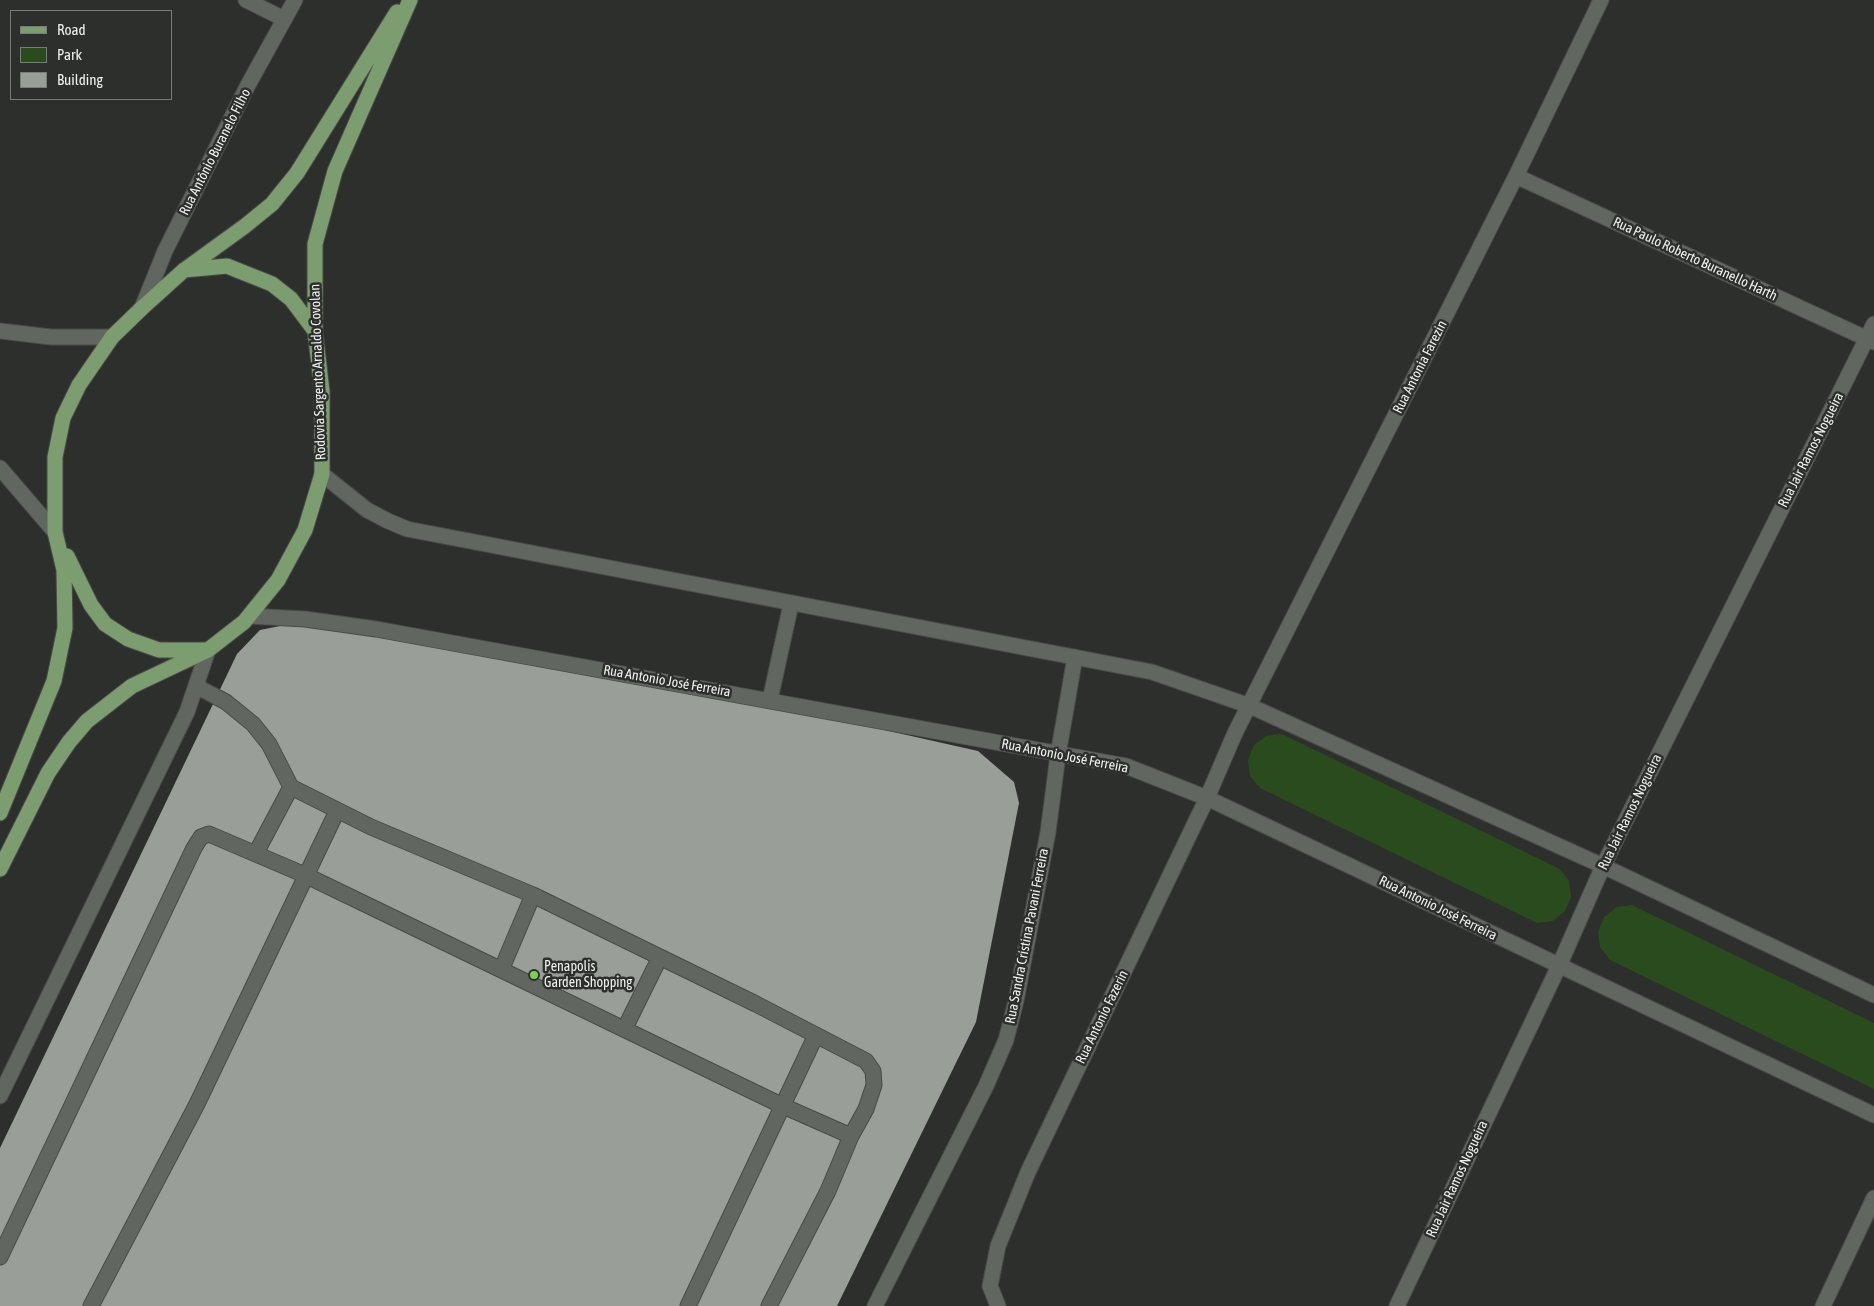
<!DOCTYPE html>
<html>
<head>
<meta charset="utf-8">
<style>
  body { margin:0 }
  #map { position:relative; width:1874px; height:1306px; overflow:hidden; background:#2c2f2b; font-family:"Asap Condensed",sans-serif }
  canvas { display:block }
  .legend { position:absolute; left:10px; top:10px; width:162px; height:90px; box-sizing:border-box; background:#2c2f2b; border:1px solid #7a7c79; margin:0; padding:6px 9px; list-style:none; font-size:15px; color:#eef0ed }
  .legend li { display:flex; align-items:center; gap:10px; height:25px }
  .legend b { width:25px; border:1px solid #7a7c79 }
</style>
</head>
<body>
<div id="map">
<canvas width="1874" height="1306"></canvas>
<ul class="legend">
<li><b style="height:6px;background:#7c9d70"></b>Road</li>
<li><b style="height:14px;background:#2a4b1d"></b>Park</li>
<li><b style="height:14px;background:#9a9e99"></b>Building</li>
</ul>
</div>
<script>
const c = document.querySelector('canvas').getContext('2d');
c.lineJoin = 'round';
function fill(path, color) { c.fillStyle = color; c.fill(path, 'evenodd'); }
const shape = rows => new Path2D(rows.map(r => 'M' + r).join(''));
function stroke(path, color, width, dash) { c.strokeStyle = color; c.lineWidth = width; c.lineCap = dash ? 'butt' : 'round'; c.setLineDash(dash || []); c.stroke(path); }
function write(font, color, halo, rows, align = 'center') {
  c.font = font + ' "Asap Condensed",sans-serif'; c.lineWidth = 5; c.setLineDash([]); c.textBaseline = 'middle'; c.strokeStyle = halo; c.fillStyle = color; for (const [text, x, y, turn = 0] of rows) {
    c.save(); c.translate(x, y); c.rotate((+turn || 0) * Math.PI / 180); c.textAlign = isNaN(turn) ? turn : align; if (halo) c.strokeText(text, 0, 0); c.fillText(text, 0, 0); c.restore();
  }
}
fill(shape([
  [1282,734,1560,869,1569,881,1571,897,1565,911,1553,921,1537,923,1260,788,1250,776,1248,760,1254,745,1266,736],
  [1632,905,1874,1023,1874,1089,1610,960,1600,947,1598,932,1604,917,1617,907]
]), '#2a4b1d');
fill(shape([
  [305,621,769,704,978,751,1014,782,1019,803,976,1022,837,1306,0,1306,0,1148,237,654,260,630]
]), '#9a9e99');
const lane = shape([
  [246,0,284,19],
  [196,686,226,702,253,724,269,744,291,787,371,827,533,895,756,1004,866,1061,873,1071,874,1085,866,1109,851,1136,828,1191,769,1306],
  [256,853,291,787],
  [502,968,533,895],
  [625,1028,660,957],
  [0,1096,187,712,208,650],
  [0,1257,194,848,201,837,209,834,305,875,783,1106,851,1136],
  [91,1306,197,1104,337,811],
  [688,1306,816,1035]
]);
const street = shape([
  [1516,176,1874,342],
  [322,474,367,510,388,521,407,529,1152,672,1250,706,1603,866,1874,995],
  [249,616,305,619,376,629,1126,766,1207,798,1874,1115],
  [770,700,791,604],
  [875,1306,986,1086,1006,1040,1016,1001,1048,832,1058,755,1075,657],
  [998,1306,990,1286,998,1246,1028,1172,1207,798,1235,733,1516,176,1601,0],
  [1397,1306,1559,966,1603,866,1874,324],
  [1823,1306,1874,1198]
]);
const secondary = shape([
  [142,308,165,251,248,85,295,0],
  [0,331,51,337,112,337],
  [0,468,55,532]
]);
const primary = shape([
  [184,270,227,266,272,284,291,299,315,331],
  [67,556,91,605,105,624,128,639,159,650,205,650],
  [0,813,54,681,65,628,64,570,55,532,55,457,63,418,79,385,112,337,142,308,183,271,245,226,272,204,297,173,397,12],
  [0,869,48,773,69,742,87,721,132,686,208,650,244,622,278,580,305,530,322,474,322,391,315,331,315,244,335,171,410,0]
]);
stroke(lane, '#494b48', 17);
stroke(street, '#494b48', 17);
stroke(secondary, '#494b48', 17);
stroke(primary, '#494b48', 17);
stroke(lane, '#626661', 15);
stroke(street, '#626661', 15);
stroke(secondary, '#626661', 15);
stroke(primary, '#7c9d70', 15);
for (const [x, y, r, color] of [
  [534,975,5,"#7bd156"]
]) { const dot = new Path2D(); dot.arc(x, y, r, 0, 2 * Math.PI); c.fillStyle = color; c.fill(dot); stroke(dot, '#2c2f2b', 2); }
write('14px', '#eef0ed', '#2c2f2b', [
  ["Rua Antônio Buranelo Filho",215,152,-63],
  ["Rua Paulo Roberto Buranello Harth",1695,259,25],
  ["Rua Antonia Farezin",1420,367,-63],
  ["Rodovia Sargento Arnaldo Covolan",318,372,-92],
  ["Rua Jair Ramos Nogueira",1811,450,-63],
  ["Rua Antonio José Ferreira",667,681,10],
  ["Rua Antonio José Ferreira",1065,756,11],
  ["Rua Jair Ramos Nogueira",1630,812,-64],
  ["Rua Antonio José Ferreira",1438,908,26],
  ["Rua Sandra Cristina Pavani Ferreira",1027,936,-79],
  ["Rua Antonio Fazerin",1102,1017,-64],
  ["Rua Jair Ramos Nogueira",1457,1179,-65]
]);
write('14px', '#eef0ed', '#2c2f2b', [
  ["Penapolis",544,967],
  ["Garden Shopping",544,983]
], 'left');
</script>
</body>
</html>
